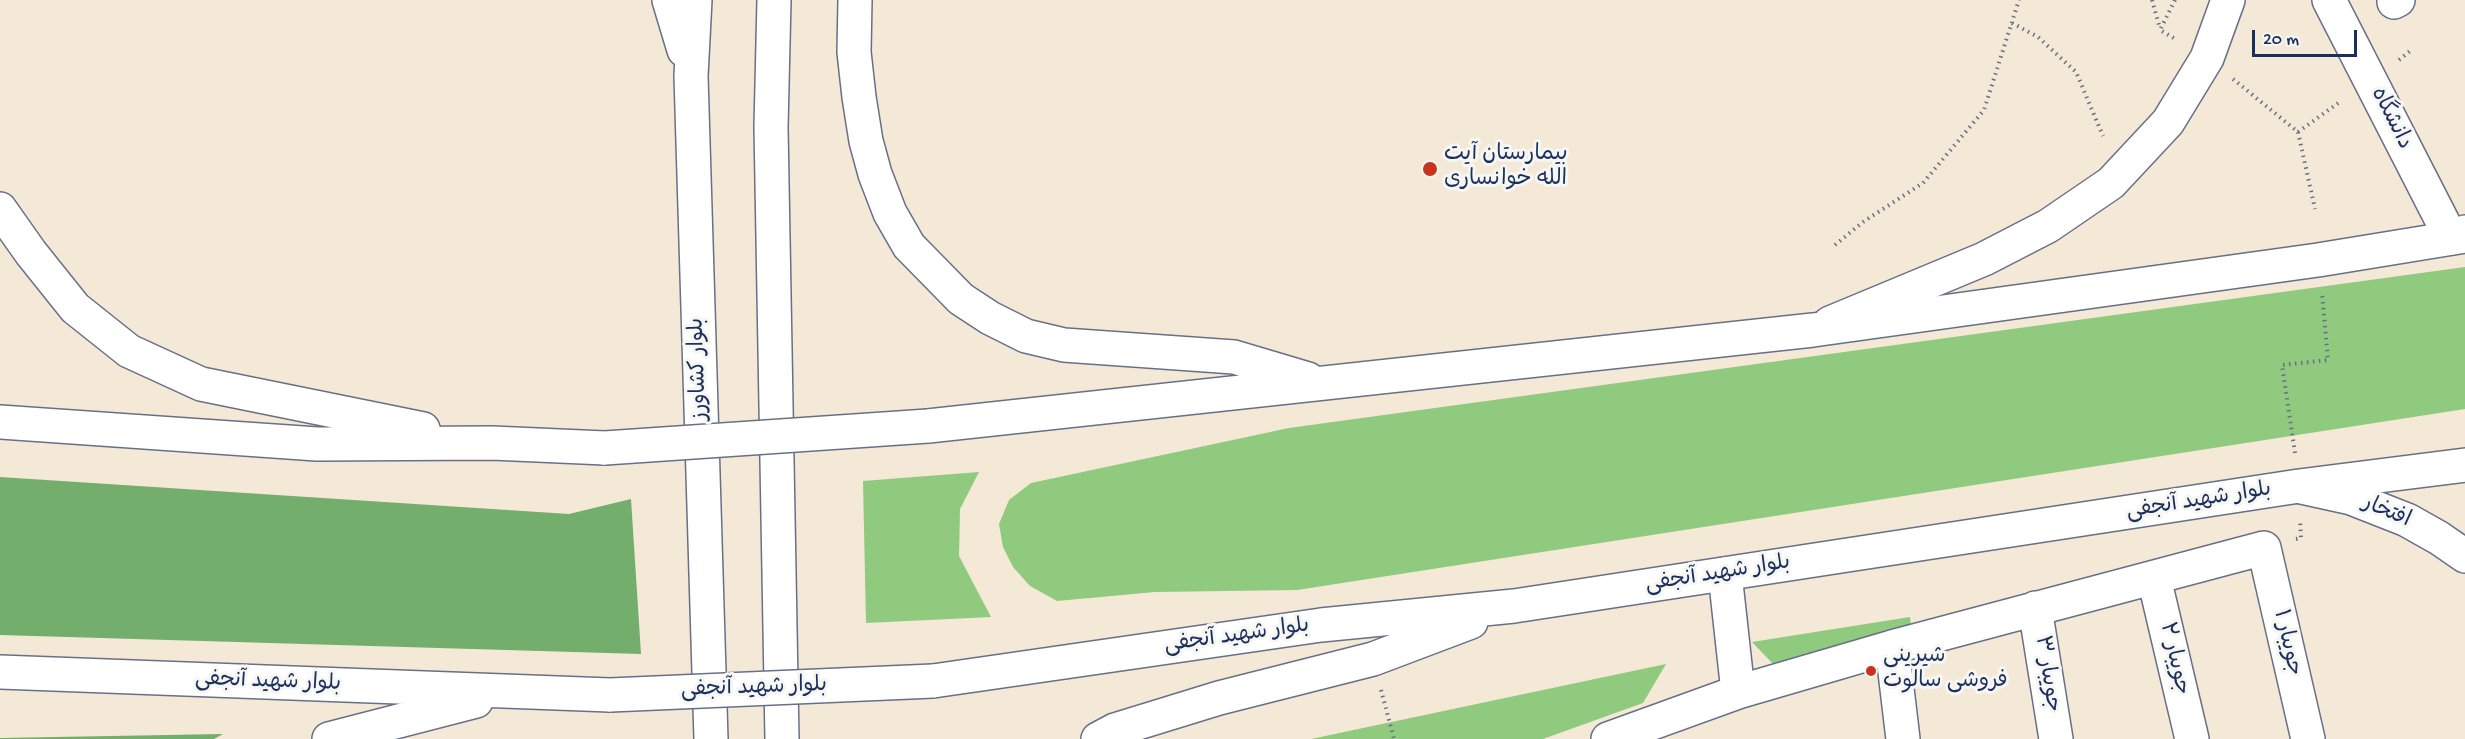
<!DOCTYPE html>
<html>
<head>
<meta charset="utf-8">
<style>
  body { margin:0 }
  #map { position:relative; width:2465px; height:739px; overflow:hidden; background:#f4e8d7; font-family:"Gochi Hand",sans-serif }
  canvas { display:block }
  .scale { position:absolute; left:2252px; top:30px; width:105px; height:27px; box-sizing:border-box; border:3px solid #1b2f5e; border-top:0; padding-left:8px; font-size:18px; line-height:21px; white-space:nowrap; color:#1b2f5e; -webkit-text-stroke:4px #f6f6f2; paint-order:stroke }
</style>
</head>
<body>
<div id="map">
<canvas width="2465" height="739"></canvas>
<div class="scale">20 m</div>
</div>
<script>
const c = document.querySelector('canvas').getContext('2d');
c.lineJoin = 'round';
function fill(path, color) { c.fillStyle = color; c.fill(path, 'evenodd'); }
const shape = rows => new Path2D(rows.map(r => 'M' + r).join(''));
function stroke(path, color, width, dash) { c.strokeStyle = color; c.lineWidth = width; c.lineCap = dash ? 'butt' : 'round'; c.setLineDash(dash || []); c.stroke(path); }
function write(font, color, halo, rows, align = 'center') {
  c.font = font + ' "Gochi Hand","Playpen Sans Arabic",sans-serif'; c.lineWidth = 6; c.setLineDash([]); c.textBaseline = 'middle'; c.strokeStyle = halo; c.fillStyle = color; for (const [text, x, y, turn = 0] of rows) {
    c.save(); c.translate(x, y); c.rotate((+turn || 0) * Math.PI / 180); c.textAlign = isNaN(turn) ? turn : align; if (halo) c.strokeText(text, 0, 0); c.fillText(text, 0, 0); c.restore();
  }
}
fill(shape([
  [2465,267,2465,409,1297,590,1155,592,1057,601,1030,586,1013,567,1003,547,999,524,1009,500,1031,483,1289,428],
  [979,472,960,509,959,556,991,617,866,623,863,481],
  [1910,617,1911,627,1775,666,1752,642],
  [1666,664,1643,703,1543,739,1311,739]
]), '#8fca7e');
fill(shape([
  [0,477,569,514,631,499,641,654,0,635],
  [223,734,214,739,0,739,0,738]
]), '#73ae6d');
const street = shape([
  [2394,2,2398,0],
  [1725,574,1738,692],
  [2154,578,2192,739],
  [2035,608,2056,739],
  [1892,647,1903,739],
  [1608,739,1738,692,1892,647,2264,548,2308,739]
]);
const secondary = shape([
  [2329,0,2451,238,2465,232],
  [1830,323,1984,259,2048,226,2111,183,2168,122,2207,58,2228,0],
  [2301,487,2351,498,2407,520,2439,538,2465,556]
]);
const primary = shape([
  [669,0,684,50],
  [695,0,691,76,711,739],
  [774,0,771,127,782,739],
  [855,0,854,52,859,97,866,141,875,174,890,213,909,246,961,299,990,318,1026,336,1064,345,1234,357,1308,379],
  [0,209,31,253,75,308,129,351,201,384,423,429],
  [0,422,317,444,492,443,605,448],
  [928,426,1813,330,2318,260,2465,236],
  [0,672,610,695],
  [933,681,1321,625,1514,606,2299,486,2465,465],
  [329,739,476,701],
  [1098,739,1115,730,1219,698,1373,659,1471,622]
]);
stroke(street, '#677088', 36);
stroke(secondary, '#677088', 36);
stroke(primary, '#677088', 36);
stroke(shape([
  [2152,0,2160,29],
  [2175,0,2160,30,2177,40],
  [2012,23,2038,37,2076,72,2103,136],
  [2399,60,2410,51],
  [2233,79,2298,132,2315,209],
  [2298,132,2341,101],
  [1835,245,1863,222,1923,183,1984,110,2019,0],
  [2295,453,2282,365,2328,360,2322,293],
  [2296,539,2301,538,2300,520],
  [1381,690,1394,739]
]), '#677088', 4, [1.5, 4.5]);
stroke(street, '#fff', 33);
stroke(secondary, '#fff', 33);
stroke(primary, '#fff', 33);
const primaryBridge = shape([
  [605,448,928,426],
  [610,695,933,681]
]);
stroke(primaryBridge, '#677088', 36, []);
stroke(primaryBridge, '#fff', 33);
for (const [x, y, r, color] of [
  [1430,169,8,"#c8321e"],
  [1871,671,6,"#c8321e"]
]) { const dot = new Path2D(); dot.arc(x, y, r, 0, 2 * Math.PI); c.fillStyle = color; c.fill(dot); stroke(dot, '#f6f6f2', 2); }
write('22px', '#1b2f5e', '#f6f6f2', [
  ["دانشگاه",2390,119,63],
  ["بلوار کشاورز",700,369,-92],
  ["بلوار شهید آنجفی",2199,502,-9],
  ["افتخار",2386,513,23],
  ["بلوار شهید آنجفی",1718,575,-9],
  ["بلوار شهید آنجفی",1237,637,-8],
  ["جویبار ۱",2286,643,77],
  ["جویبار ۲",2173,659,77],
  ["جویبار ۳",2046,674,81],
  ["بلوار شهید آنجفی",268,683,2],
  ["بلوار شهید آنجفی",754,689,-2]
]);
write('22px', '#1b2f5e', '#f6f6f2', [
  ["بیمارستان آیت",1444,156],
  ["الله خوانساری",1444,181],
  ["شیرینی",1883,658],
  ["فروشی سالوت",1883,683]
], 'left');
</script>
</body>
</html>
